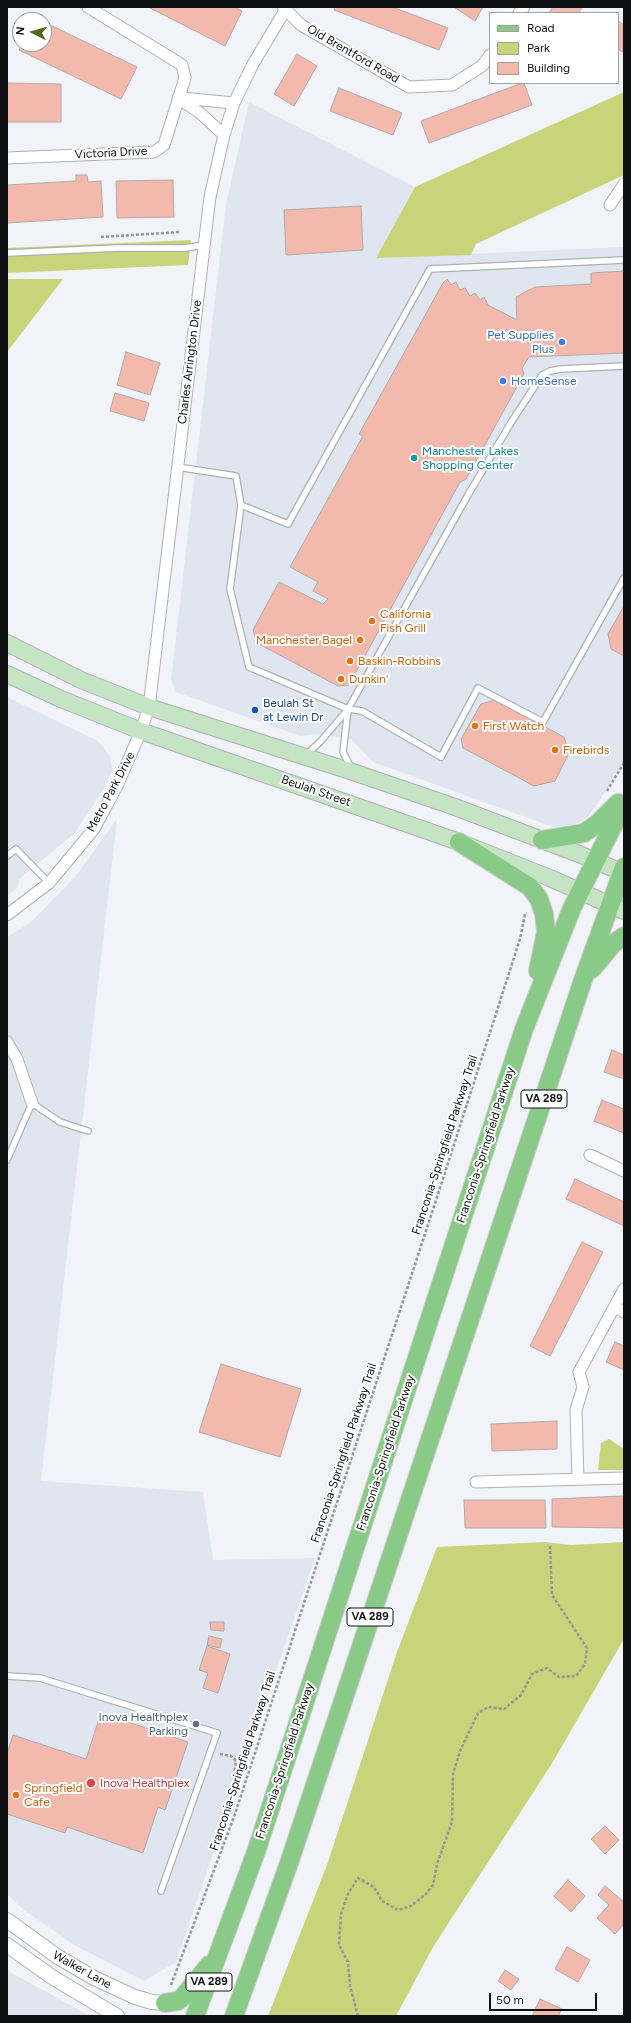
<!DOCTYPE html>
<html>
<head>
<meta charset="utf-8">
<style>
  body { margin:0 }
  #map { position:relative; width:631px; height:2023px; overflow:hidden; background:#f1f3f8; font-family:Figtree,sans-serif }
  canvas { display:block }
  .frame { position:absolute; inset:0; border:8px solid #0f1011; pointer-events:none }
  .legend { position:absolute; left:489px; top:12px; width:130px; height:72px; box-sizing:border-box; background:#fff; border:1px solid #9f9fa0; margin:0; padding:5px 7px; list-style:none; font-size:12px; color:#0f1011 }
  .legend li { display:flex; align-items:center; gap:8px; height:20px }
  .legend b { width:20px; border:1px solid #9f9fa0 }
  .north { position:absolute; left:12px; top:12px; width:40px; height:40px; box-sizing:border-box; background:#fff; border:1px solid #9f9fa0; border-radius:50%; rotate:276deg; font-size:11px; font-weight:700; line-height:16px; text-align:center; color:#0f1011 }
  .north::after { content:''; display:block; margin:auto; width:14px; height:18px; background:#576814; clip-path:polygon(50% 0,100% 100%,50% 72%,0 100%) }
  .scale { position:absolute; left:489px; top:1993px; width:108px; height:18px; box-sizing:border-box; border:2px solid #0f1011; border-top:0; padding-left:5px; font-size:12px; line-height:14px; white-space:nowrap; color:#0f1011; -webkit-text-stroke:3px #fff; paint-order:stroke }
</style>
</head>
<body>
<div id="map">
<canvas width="631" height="2023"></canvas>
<div class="frame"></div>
<ul class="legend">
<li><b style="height:5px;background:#89ca88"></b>Road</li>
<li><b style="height:11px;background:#c8d47a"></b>Park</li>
<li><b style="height:11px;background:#f3b9ad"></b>Building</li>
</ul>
<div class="north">N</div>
<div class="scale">50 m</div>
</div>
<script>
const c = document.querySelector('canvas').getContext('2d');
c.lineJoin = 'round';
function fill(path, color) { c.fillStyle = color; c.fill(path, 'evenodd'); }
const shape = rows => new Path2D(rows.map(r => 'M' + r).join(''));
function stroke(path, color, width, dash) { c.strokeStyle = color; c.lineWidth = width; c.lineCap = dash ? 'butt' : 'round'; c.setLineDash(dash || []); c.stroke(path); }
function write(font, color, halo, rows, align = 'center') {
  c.font = font + ' Figtree,sans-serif'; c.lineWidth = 4; c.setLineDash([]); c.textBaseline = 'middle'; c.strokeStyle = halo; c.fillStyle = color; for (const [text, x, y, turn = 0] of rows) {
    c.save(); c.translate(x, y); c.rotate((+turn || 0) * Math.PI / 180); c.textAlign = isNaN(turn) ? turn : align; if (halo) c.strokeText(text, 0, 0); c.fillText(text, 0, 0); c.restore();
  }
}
fill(shape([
  [249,102,415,187,376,258,624,247,624,764,588,817,574,825,553,827,373,762,351,739,317,734,300,736,176,692,171,680,226,204],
  [7,697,98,741,110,756,112,771,105,787,75,833,19,879,18,888,7,895],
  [117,819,41,1481,203,1492,213,1560,315,1558,176,1962,144,1981,76,1946,25,1911,7,1894,7,937,30,923,75,877],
  [7,1968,12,1973,90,2016,7,2016]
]), '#e0e6f0');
fill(shape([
  [624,92,624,175,476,244,471,255,376,258,415,187],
  [191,240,188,265,7,273,7,248],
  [7,279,63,279,7,352],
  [609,1439,624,1449,624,1470,598,1470,601,1443],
  [545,1542,571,1545,624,1542,624,1639,551,1765,433,1947,396,2016,268,2016,327,1865,397,1652,437,1547]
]), '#c8d47a');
const building = shape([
  [148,7,234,7,242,11,225,46,148,7],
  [335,7,392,7,448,28,439,50,334,10,335,7],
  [454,7,483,7,475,21,454,7],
  [553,7,583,7,578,13,549,13,553,7],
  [618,21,624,25,624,53,618,49,618,21],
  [44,22,137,67,121,99,19,50,22,44,44,44,44,22],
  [297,54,317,66,294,106,274,94,297,54],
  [7,83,61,84,61,122,7,122,7,83],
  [522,83,524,83,532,105,429,143,421,121,522,83],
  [339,88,402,113,393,135,330,111,339,88],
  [76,175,87,175,88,182,101,181,103,217,7,223,7,185,76,181,76,175],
  [173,180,174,217,117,218,116,181,173,180],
  [361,206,363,250,286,255,284,210,361,206],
  [624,271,624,353,529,357,522,368,524,374,466,479,460,482,349,685,338,686,257,643,253,630,279,582,323,604,328,599,313,591,318,582,290,567,363,436,359,434,443,283,447,279,451,285,456,282,460,290,465,288,470,296,475,293,480,300,484,297,488,305,517,320,516,297,535,287,591,284,591,273,624,271],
  [126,352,160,363,150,395,117,385,126,352],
  [115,393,149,403,144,421,110,411,115,393],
  [624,606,624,656,611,649,608,634,624,606],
  [495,700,564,737,569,753,555,781,534,786,463,748,461,739,481,704,495,700],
  [612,1050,624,1055,624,1079,604,1072,612,1050],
  [602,1100,624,1109,624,1133,594,1121,602,1100],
  [575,1179,624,1202,624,1226,566,1199,575,1179],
  [582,1242,603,1252,550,1356,530,1346,582,1242],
  [615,1342,624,1346,624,1370,606,1362,615,1342],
  [221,1364,301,1389,280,1457,199,1432,221,1364],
  [557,1421,557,1449,492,1451,491,1424,557,1421],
  [624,1496,624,1528,552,1527,552,1499,624,1496],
  [464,1500,545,1500,546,1528,465,1528,464,1500],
  [210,1622,224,1622,224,1631,211,1630,210,1622],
  [209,1636,222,1639,220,1648,207,1645,209,1636],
  [207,1646,230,1654,218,1693,203,1688,208,1673,199,1670,207,1646],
  [101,1713,188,1742,165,1810,158,1807,143,1853,67,1827,65,1833,7,1814,7,1754,13,1735,86,1759,101,1713],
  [605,1826,619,1840,605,1854,591,1839,605,1826],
  [568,1880,585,1896,571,1912,554,1896,568,1880],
  [605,1886,624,1902,624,1924,615,1934,597,1918,609,1905,598,1895,605,1886],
  [567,1947,590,1960,578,1982,555,1969,567,1947],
  [505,1970,519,1979,511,1990,498,1981,505,1970],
  [540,1999,562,2009,558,2016,532,2016,540,1999]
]);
fill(building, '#f3b9ad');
stroke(building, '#b0aaa9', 1);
const service = shape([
  [7,253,118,248,185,248,204,245],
  [624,260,430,269,288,524,241,505,230,589,249,667,348,709,362,711,441,757,478,688,543,722,624,578],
  [177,467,236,476,241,505],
  [348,709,343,752,351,768],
  [306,755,321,741,348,709,468,495,512,421,542,375,550,371,561,369,624,366],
  [7,856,16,849,49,883],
  [7,1160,32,1103,60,1122,88,1131],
  [7,1676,40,1678,217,1733,161,1891]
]);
const minor = shape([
  [283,7,301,25,409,87,452,85,482,66,490,55],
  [519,13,524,7],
  [178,98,200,113,224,135],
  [181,98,234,103],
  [7,158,154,152,164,145,185,78,182,65,88,7],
  [610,205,624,184],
  [7,915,49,883,94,829,117,786,141,731,149,707,210,197,224,135,234,103,253,64,287,7],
  [7,1042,17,1059,32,1103],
  [590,1155,624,1171],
  [614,1307,624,1312],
  [578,1479,576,1410,583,1387,579,1372,624,1289],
  [476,1482,624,1478]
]);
const tertiary = shape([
  [7,1920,58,1957,94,1978,135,1997,152,2002,165,2003],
  [7,1945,52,1977,117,2016]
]);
const secondary = shape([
  [7,643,81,680,149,707,353,772,455,807,579,854,624,873],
  [7,674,61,699,141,731,459,842,550,878,624,911]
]);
const primary = shape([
  [542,840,584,833,597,824,618,803],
  [459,842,530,887,539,899,544,914,546,932,538,971],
  [592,969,613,944,624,936],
  [165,2003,178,2001,183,1997,209,1965],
  [195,2016,256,1852,524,1029,572,908,624,804],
  [234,2016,288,1866,583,980,624,867]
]);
stroke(service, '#adb0b4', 8);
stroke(minor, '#adb0b4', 13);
stroke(tertiary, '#adb0b4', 16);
stroke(secondary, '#adb0b4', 18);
stroke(primary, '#cfcfcf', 20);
stroke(shape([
  [101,237,180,232],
  [607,791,624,763],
  [220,1754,231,1756,236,1761,229,1812,235,1814],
  [171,1985,235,1814,441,1185,520,939,525,914,527,913],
  [358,2016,350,1986,348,1962,339,1945,341,1914,348,1894,358,1878,374,1887,382,1901,398,1910,411,1906,426,1894,433,1885,437,1864,452,1822,453,1774,460,1751,478,1713,488,1707,504,1709,521,1695,532,1674,547,1668,559,1677,576,1676,585,1664,587,1648,552,1595,550,1545]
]), '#939598', 2.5, [3, 2]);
stroke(service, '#fff', 5.5);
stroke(minor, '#fff', 11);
stroke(tertiary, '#fff', 14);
stroke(secondary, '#c4e4c3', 16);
stroke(primary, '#89ca88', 18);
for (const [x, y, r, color] of [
  [562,342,4,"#3f7fe0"],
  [503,381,4,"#3f7fe0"],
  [414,458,4,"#0f9aa8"],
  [372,621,4,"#e8710a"],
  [360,640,4,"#e8710a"],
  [350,661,4,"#e8710a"],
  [341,679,4,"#e8710a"],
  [255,710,4,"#1a4fb4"],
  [475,726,4,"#e8710a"],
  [555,750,4,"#e8710a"],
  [196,1724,4,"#5c6f8a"],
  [91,1783,5,"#e0444e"],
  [16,1795,4,"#e8710a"]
]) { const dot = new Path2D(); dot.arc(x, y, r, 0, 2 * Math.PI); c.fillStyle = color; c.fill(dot); stroke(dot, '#fff', 1.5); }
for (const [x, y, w] of [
  [544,1099,46],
  [370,1617,46],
  [209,1982,46]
]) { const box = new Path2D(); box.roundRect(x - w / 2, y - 9, w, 18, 3); c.fillStyle = '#fff'; c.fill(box); stroke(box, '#0f1011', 1); }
write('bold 11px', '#0f1011', null, [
  ["VA 289",544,1099],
  ["VA 289",370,1617],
  ["VA 289",209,1982]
]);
write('12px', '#0f1011', '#fff', [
  ["Old Brentford Road",353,54,30],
  ["Victoria Drive",111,153,-3],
  ["Charles Arrington Drive",190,362,-83],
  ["Beulah Street",316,791,19],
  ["Metro Park Drive",111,792,-62],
  ["Franconia-Springfield Parkway Trail",445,1145,-72],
  ["Franconia-Springfield Parkway",486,1145,-72],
  ["Franconia-Springfield Parkway Trail",344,1453,-72],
  ["Franconia-Springfield Parkway",386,1453,-72],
  ["Franconia-Springfield Parkway Trail",243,1761,-72],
  ["Franconia-Springfield Parkway",285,1761,-72],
  ["Walker Lane",82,1970,29]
]);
write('12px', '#366cbe', '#fff', [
  ["Pet Supplies",554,335],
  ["Plus",554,349],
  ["HomeSense",511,381,"left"]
], 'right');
write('12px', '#0d838f', '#fff', [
  ["Manchester Lakes",422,451],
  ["Shopping Center",422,465]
], 'left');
write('12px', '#c56008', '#fff', [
  ["California",380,614],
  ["Fish Grill",380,628],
  ["Manchester Bagel",352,640,"right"],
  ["Baskin-Robbins",358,661],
  ["Dunkin'",349,679],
  ["First Watch",483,726],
  ["Firebirds",563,750],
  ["Springfield",24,1788],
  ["Cafe",24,1802]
], 'left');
write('12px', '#164399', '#fff', [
  ["Beulah St",263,703],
  ["at Lewin Dr",263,717]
], 'left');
write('12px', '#4e5e75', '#fff', [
  ["Inova Healthplex",188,1717],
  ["Parking",188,1731]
], 'right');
write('12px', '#be3a42', '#fff', [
  ["Inova Healthplex",100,1783]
], 'left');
</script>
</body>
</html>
